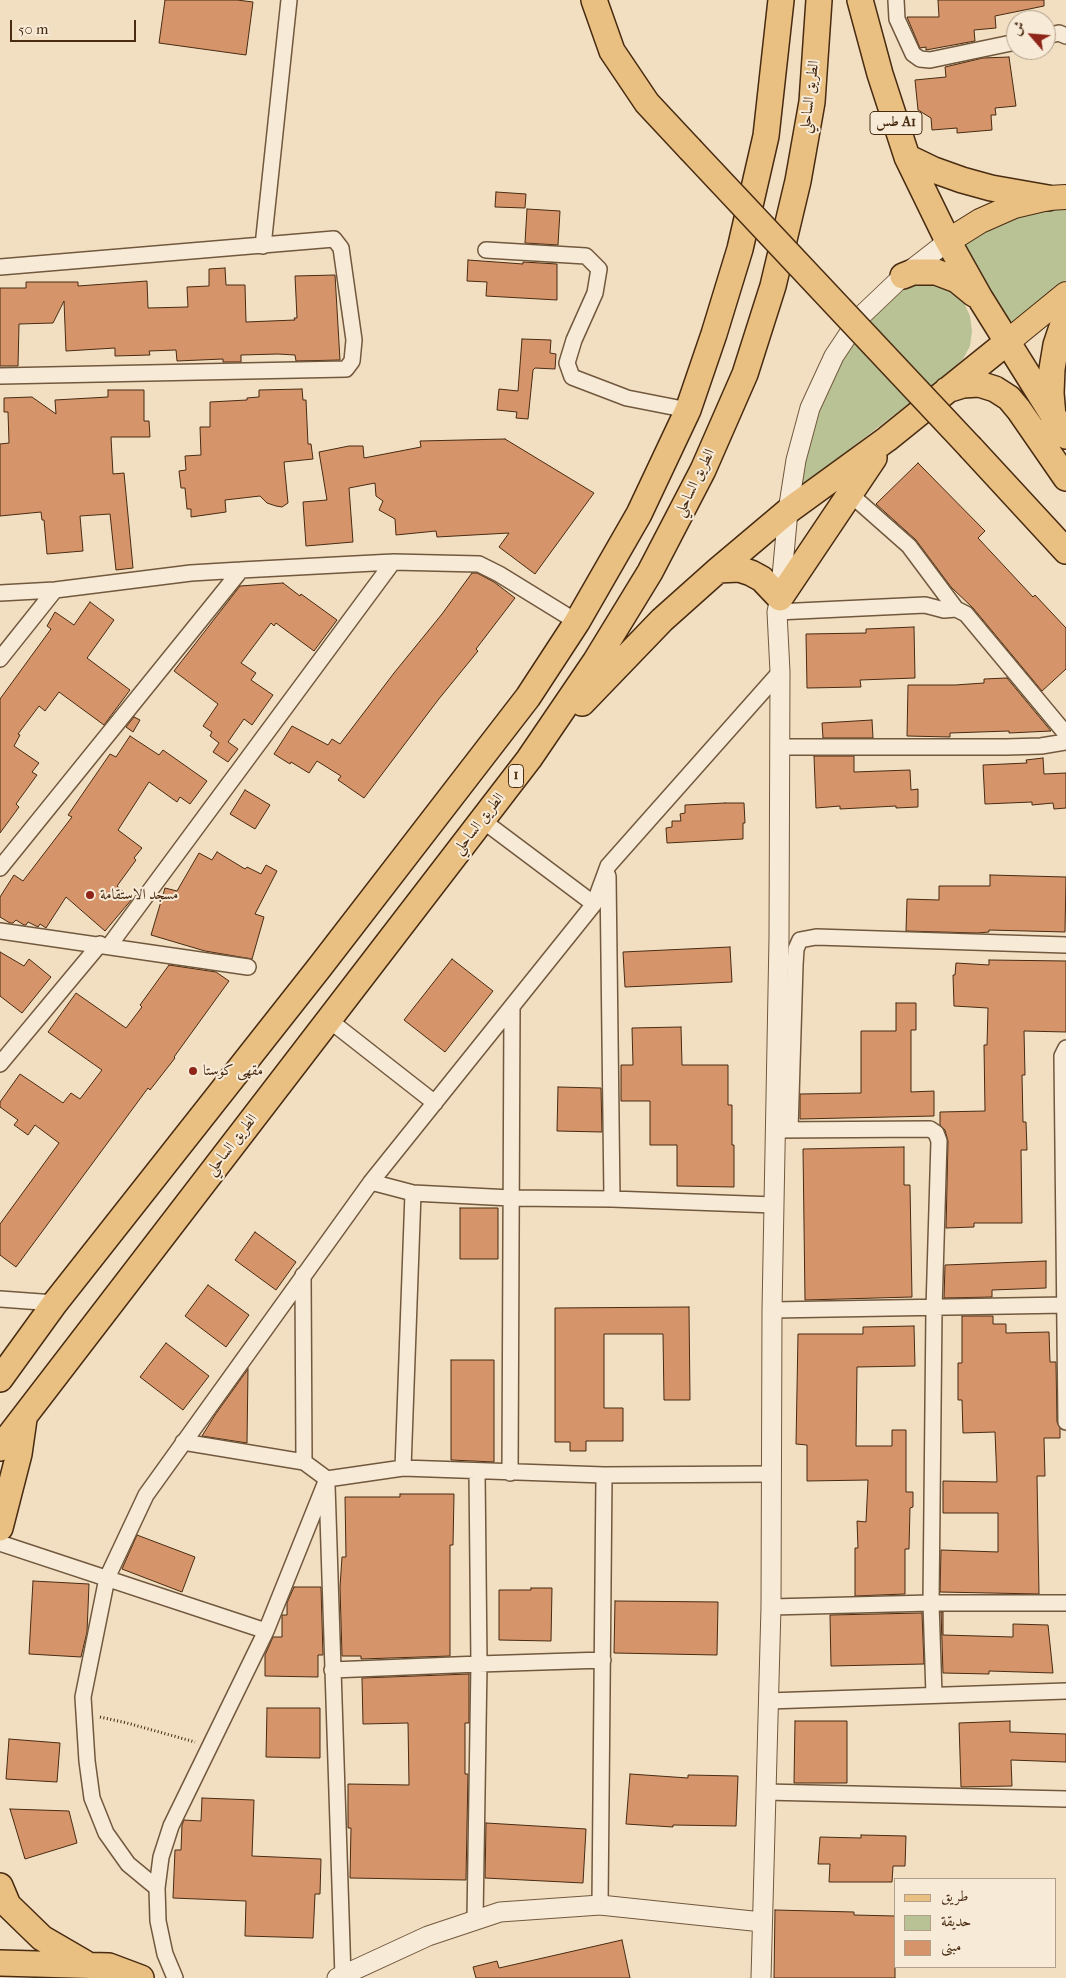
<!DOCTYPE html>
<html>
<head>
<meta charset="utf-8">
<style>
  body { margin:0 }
  #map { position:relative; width:1066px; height:1978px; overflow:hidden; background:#f2dfc2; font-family:"IM FELL French Canon",Amiri,serif }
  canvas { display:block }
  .legend { position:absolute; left:894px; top:1878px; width:162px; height:90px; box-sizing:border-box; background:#f7ead7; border:1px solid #b19e88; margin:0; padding:6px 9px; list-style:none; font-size:15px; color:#482b11 }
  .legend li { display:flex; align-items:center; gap:10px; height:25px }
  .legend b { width:25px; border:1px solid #b19e88 }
  .north { position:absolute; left:1006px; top:10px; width:50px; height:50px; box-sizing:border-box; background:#f7ead7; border:1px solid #b19e88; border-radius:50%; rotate:297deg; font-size:14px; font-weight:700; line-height:20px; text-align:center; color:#482b11 }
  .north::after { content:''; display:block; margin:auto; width:18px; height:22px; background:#8f2418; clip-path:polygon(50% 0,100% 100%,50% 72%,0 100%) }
  .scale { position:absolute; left:10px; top:20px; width:126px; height:22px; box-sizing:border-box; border:2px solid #482b11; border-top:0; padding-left:6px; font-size:15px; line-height:18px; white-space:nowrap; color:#482b11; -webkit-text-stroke:4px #f7ead7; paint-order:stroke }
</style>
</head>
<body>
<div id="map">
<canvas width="1066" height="1978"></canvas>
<ul class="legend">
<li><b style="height:6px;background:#e9c081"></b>طريق</li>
<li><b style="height:14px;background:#b8c295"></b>حديقة</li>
<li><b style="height:14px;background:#d6946a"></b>مبنى</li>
</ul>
<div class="north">ش</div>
<div class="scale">50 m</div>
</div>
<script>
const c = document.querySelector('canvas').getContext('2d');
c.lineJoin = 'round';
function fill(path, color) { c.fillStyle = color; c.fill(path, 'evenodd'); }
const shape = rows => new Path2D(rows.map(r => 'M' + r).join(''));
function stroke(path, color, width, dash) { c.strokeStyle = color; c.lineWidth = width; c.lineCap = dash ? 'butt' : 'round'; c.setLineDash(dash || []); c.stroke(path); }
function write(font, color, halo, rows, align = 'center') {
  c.font = font + ' "IM FELL French Canon",Amiri,serif'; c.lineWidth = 4; c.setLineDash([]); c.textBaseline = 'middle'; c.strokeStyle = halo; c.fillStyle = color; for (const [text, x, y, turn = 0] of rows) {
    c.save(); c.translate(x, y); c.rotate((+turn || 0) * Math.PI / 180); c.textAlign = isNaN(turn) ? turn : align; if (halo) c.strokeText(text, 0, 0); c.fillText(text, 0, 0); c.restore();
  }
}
fill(shape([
  [1066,208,1066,280,1009,324,961,246,969,238,1010,218,1047,209],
  [923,282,939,284,953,292,964,303,970,316,972,331,970,346,963,359,952,370,806,483,802,486,799,485,807,438,837,369,859,332,883,302,908,285]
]), '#b8c295');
const building = shape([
  [165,0,237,0,253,2,246,55,159,43,165,0],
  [938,0,1044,0,1044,6,995,16,996,28,974,30,975,41,926,50,926,47,920,48,907,17,939,17,938,0],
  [1009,57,1016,106,995,108,996,115,991,115,992,130,957,133,957,128,932,130,931,118,918,110,915,80,946,77,945,67,983,58,1009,57],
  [496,192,526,194,525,208,495,207,496,192],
  [527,209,560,211,558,245,525,243,527,209],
  [468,260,523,264,523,262,557,264,557,300,486,296,487,282,467,281,468,260],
  [225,268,226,285,245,285,246,322,295,320,294,318,297,318,295,276,335,275,340,360,296,361,295,355,278,354,241,355,241,362,223,362,223,359,177,361,176,350,149,351,150,355,115,356,115,348,66,351,64,301,53,323,19,324,18,366,0,366,0,288,26,288,26,282,78,282,78,286,147,281,148,308,188,307,187,287,209,286,209,269,225,268],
  [522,339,551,340,550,353,556,354,555,369,535,368,533,370,528,419,516,418,517,412,497,410,499,389,518,391,522,339],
  [302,389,303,400,306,400,308,444,311,444,313,459,284,462,288,503,282,507,276,506,267,503,260,496,225,500,226,512,191,517,191,509,187,509,185,488,181,488,179,471,186,470,185,456,201,455,200,427,210,427,210,402,247,400,247,398,259,397,259,390,302,389],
  [108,390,144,390,144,421,149,421,150,437,111,437,113,474,124,473,133,568,116,570,110,514,80,516,83,551,47,554,44,520,42,520,41,512,0,516,0,444,9,443,8,412,4,412,4,398,32,397,56,414,55,400,108,397,108,390],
  [505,439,594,493,535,574,499,547,509,533,437,537,436,531,396,535,395,519,379,510,383,501,376,496,375,483,349,488,353,542,306,546,303,502,327,500,319,452,349,446,363,446,364,458,421,447,420,441,505,439],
  [918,463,985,531,978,538,1033,597,1035,595,1066,628,1066,669,1042,691,973,608,951,587,916,540,876,504,918,463],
  [472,573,477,573,494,582,515,598,476,649,478,651,438,700,364,798,338,780,341,776,317,761,309,773,291,762,290,764,274,754,292,726,328,745,332,739,340,744,394,673,442,614,472,573],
  [283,583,300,596,301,594,337,620,314,651,276,623,274,626,271,623,241,663,256,673,251,680,273,695,252,725,244,719,228,742,238,749,228,762,213,752,219,743,210,736,212,732,203,726,218,704,174,671,240,586,283,583],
  [90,602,114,620,87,658,130,690,104,725,59,692,45,711,39,706,18,734,20,735,14,746,39,763,32,772,37,775,16,804,19,807,0,833,0,699,51,629,47,626,55,612,74,625,90,602],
  [914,627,915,678,860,680,861,687,807,688,806,634,866,633,866,629,914,627],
  [1007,678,1051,731,1009,733,1009,731,950,733,950,737,907,736,908,685,955,685,984,683,984,679,1007,678],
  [134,717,140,720,133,732,126,727,134,717],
  [872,720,873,738,823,738,822,723,872,720],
  [130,736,159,755,163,750,207,781,190,804,180,797,177,802,149,782,118,830,142,848,134,858,136,860,117,886,132,899,105,931,66,897,46,928,40,924,38,927,28,922,26,925,24,925,16,920,13,923,10,923,0,917,0,897,14,875,23,881,72,817,68,815,110,754,116,757,130,736],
  [814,756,854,756,854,772,910,770,911,790,918,789,918,807,896,808,896,806,840,809,840,806,816,808,814,756],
  [1043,758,1044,774,1066,773,1066,808,1054,809,1053,803,1032,805,1032,802,985,804,983,765,1027,763,1026,760,1043,758],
  [245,790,270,805,255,829,230,814,245,790],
  [725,803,744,803,745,823,743,823,743,839,667,843,666,828,672,827,672,821,681,821,680,814,685,813,685,805,725,803],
  [217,852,245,869,247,867,261,874,266,865,277,871,255,914,264,917,252,959,205,951,151,935,165,888,177,891,199,853,212,860,217,852],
  [990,875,1066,877,1065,932,989,930,989,932,977,933,906,931,907,899,939,900,939,886,990,886,990,875],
  [730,947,732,982,625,987,623,952,730,947],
  [0,952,24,966,29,959,51,977,22,1013,0,996,0,952],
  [452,959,493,991,445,1052,404,1020,452,959],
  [989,960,1066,961,1066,1032,1024,1031,1025,1075,1022,1075,1023,1122,1026,1122,1027,1150,1021,1150,1022,1223,974,1223,974,1227,946,1228,948,1141,945,1130,940,1125,940,1112,985,1111,984,1045,987,1045,988,1008,954,1006,953,975,955,975,956,963,989,965,989,960],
  [169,965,216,972,229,981,174,1057,175,1058,150,1090,148,1088,16,1267,0,1255,0,1224,59,1143,35,1125,28,1135,14,1125,18,1120,0,1107,0,1102,20,1074,63,1103,71,1093,80,1099,102,1070,48,1032,76,993,126,1028,142,1007,140,1005,169,965],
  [896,1003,916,1003,916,1030,911,1030,911,1092,934,1091,934,1116,800,1119,800,1094,861,1093,861,1031,896,1031,896,1003],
  [681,1027,682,1065,728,1065,728,1105,732,1105,732,1145,734,1145,734,1187,677,1186,677,1145,650,1145,650,1101,621,1101,621,1065,633,1065,632,1028,681,1027],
  [558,1087,601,1088,602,1132,557,1131,558,1087],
  [904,1147,904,1185,910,1185,912,1297,805,1300,803,1149,904,1147],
  [460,1208,498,1208,498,1259,460,1259,460,1208],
  [255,1232,296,1262,276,1290,235,1260,255,1232],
  [1046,1261,1046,1288,992,1290,992,1297,944,1298,945,1265,1046,1261],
  [208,1285,249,1315,226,1347,185,1316,208,1285],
  [689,1307,690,1400,664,1400,663,1334,604,1334,604,1408,623,1408,623,1441,586,1441,586,1451,570,1451,570,1442,555,1442,555,1308,689,1307],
  [962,1316,993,1316,993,1324,1006,1324,1006,1333,1049,1332,1050,1362,1056,1362,1057,1422,1060,1428,1060,1438,1044,1438,1045,1476,1037,1476,1039,1594,940,1592,941,1550,998,1552,998,1513,943,1513,943,1481,997,1482,995,1432,963,1433,962,1400,958,1400,958,1363,962,1363,962,1316],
  [914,1326,915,1366,857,1367,856,1446,892,1446,892,1430,906,1430,906,1492,913,1492,913,1507,910,1508,909,1549,905,1549,905,1594,855,1596,855,1548,858,1548,857,1521,866,1522,868,1480,807,1481,807,1445,796,1444,798,1334,863,1334,863,1327,914,1326],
  [166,1343,209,1376,183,1410,140,1377,166,1343],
  [451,1360,494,1360,494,1462,451,1460,451,1360],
  [248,1369,247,1443,202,1436,215,1415,248,1369],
  [400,1494,454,1494,453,1545,450,1545,450,1656,361,1659,361,1656,342,1656,340,1587,342,1557,346,1557,345,1497,400,1497,400,1494],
  [137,1535,195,1557,182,1592,122,1569,137,1535],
  [33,1581,89,1584,87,1632,81,1657,29,1654,33,1581],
  [294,1587,321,1587,323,1655,318,1655,318,1677,265,1676,265,1655,273,1637,282,1637,282,1615,287,1615,287,1603,294,1587],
  [531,1588,552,1588,551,1641,499,1640,499,1590,531,1590,531,1588],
  [615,1601,718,1602,717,1655,614,1653,615,1601],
  [941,1612,943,1612,943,1635,1013,1637,1013,1624,1048,1625,1053,1673,989,1671,989,1674,943,1673,941,1612],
  [922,1613,924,1664,831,1666,830,1615,922,1613],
  [469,1674,469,1723,465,1723,465,1774,468,1774,466,1880,350,1878,351,1828,348,1828,348,1784,409,1785,408,1723,363,1724,362,1678,469,1674],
  [267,1708,320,1708,320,1758,266,1757,267,1708],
  [795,1721,847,1721,847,1783,794,1783,795,1721],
  [1010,1721,1010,1732,1066,1734,1066,1762,1011,1760,1012,1786,961,1787,959,1723,1010,1721],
  [9,1739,60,1743,57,1782,6,1779,9,1739],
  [630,1774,688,1778,688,1775,738,1776,736,1826,673,1825,673,1827,626,1824,630,1774],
  [202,1798,254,1800,252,1856,321,1859,320,1894,315,1894,313,1938,245,1936,246,1901,173,1898,175,1850,181,1850,182,1825,184,1820,201,1821,202,1798],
  [10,1809,69,1811,77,1843,25,1859,10,1809],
  [486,1823,586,1829,583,1883,485,1878,486,1823],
  [861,1835,906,1836,905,1866,893,1866,892,1882,829,1882,830,1864,818,1864,820,1837,861,1838,861,1835],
  [775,1910,854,1912,854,1915,895,1916,895,1978,774,1978,775,1910],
  [622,1940,630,1978,476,1978,473,1967,497,1961,499,1968,622,1940]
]);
fill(building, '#d6946a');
stroke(building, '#482b11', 1);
const minor = shape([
  [896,0,897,19,913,54,920,59,930,60,1016,42],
  [1046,36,1059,33,1066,36],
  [263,246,289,0],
  [486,250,586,256,599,269,595,293,574,340,567,363,572,377,627,398,688,410],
  [0,267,334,239,341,248,354,340,352,361,346,369,0,376],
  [849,493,909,546,956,609],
  [0,593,55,590,191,573,241,570,393,562,479,564,499,574,577,622],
  [777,612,925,605,944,610,956,609,966,614,1066,734],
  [0,659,55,590],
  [779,747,1006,747,1041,746,1066,742],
  [482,820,594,904],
  [0,868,241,570],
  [608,876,612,1199],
  [0,931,248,967],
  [109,946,393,562],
  [329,1020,435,1103],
  [1066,1048,1062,1056,1066,1422],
  [0,1064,100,944],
  [775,1130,930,1129,936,1133,939,1141,934,1309,931,1603,934,1695],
  [790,1130,795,965,796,949,800,940,816,937,1066,945],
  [371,1182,413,1193,511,1198,612,1199,774,1205],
  [303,1275,304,1462],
  [0,1299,55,1303],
  [772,1310,1066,1305],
  [183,1442,304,1462,327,1479,403,1468,604,1475,770,1474],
  [403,1468,413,1193],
  [477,1472,479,1664,603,1660],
  [510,1473,512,1006],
  [327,1485,343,1977],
  [0,1543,266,1631],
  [771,1607,931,1603,1066,1603],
  [332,1670,479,1664,475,1920],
  [768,1701,1066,1691],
  [765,1792,1066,1799],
  [157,1888,128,1864,106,1833,92,1798,87,1761,83,1697,107,1578,146,1495,371,1182,594,904,608,866,780,672],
  [600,1905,604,1475],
  [175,1978,165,1954,158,1921,157,1888,161,1857,171,1826,266,1631,327,1479]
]);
const tertiary = shape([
  [337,1978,428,1936,500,1912,600,1905,762,1922],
  [761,1978,771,1607,772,1310,779,938,780,672,777,612,780,598,788,511,796,460,810,408,834,356,860,317,903,276,948,241]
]);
const primary = shape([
  [948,241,980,221,1014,206,1048,198,1066,197],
  [1006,343,1066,294]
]);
const trunk = shape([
  [594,0,612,51,647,103,690,149],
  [860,0,880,74,907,157,948,241,980,298,1066,436],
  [907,157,934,170,962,180,991,188,1048,198],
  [903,276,913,272,936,272,957,280,974,294],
  [947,390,963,385,979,384,995,389,1009,398,1019,410,1066,478],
  [1053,416,1051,393,1052,369,1056,345,1066,315],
  [971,448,1066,551],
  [718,570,739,569,751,573,762,579,780,598,874,458],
  [582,703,662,620,718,570,788,511,887,439,1006,343],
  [0,1379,55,1303,319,968,528,697,577,622,639,514,688,410,714,334,740,249,766,136,781,0],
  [0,1448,529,759,595,662,650,572,703,470,745,374,773,286,798,181,812,102,819,0],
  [0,1528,19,1454,24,1419],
  [0,1886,8,1905,42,1938,85,1963],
  [0,1963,109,1966,141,1978]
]);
stroke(minor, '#72583d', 18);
stroke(tertiary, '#72583d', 21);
stroke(primary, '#482b11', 26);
stroke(trunk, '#482b11', 28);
stroke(shape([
  [100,1717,127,1723,195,1742]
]), '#482b11', 3, [1, 2.5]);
stroke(minor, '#f7ead7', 15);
stroke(tertiary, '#f7ead7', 19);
stroke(primary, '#e9c081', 24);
stroke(trunk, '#e9c081', 25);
const trunkBridge = shape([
  [690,149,971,448]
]);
stroke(trunkBridge, '#482b11', 28, []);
stroke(trunkBridge, '#e9c081', 25);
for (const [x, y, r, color] of [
  [90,895,5,"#8f2418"],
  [193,1071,5,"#8f2418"]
]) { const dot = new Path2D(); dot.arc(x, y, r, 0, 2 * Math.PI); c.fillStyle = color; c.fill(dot); stroke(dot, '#f7ead7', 2); }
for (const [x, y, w] of [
  [896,123,52],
  [516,776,15]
]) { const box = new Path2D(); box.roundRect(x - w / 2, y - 11.5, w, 23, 4); c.fillStyle = '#f7ead7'; c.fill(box); stroke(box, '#482b11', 1); }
write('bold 14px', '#482b11', null, [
  ["طس A1",896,123],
  ["1",516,776]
]);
write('15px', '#482b11', '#f7ead7', [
  ["الطريق الساحلي",810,97,-83],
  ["الطريق الساحلي",695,483,-64],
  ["الطريق الساحلي",479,824,-52],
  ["الطريق الساحلي",232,1145,-52]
]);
write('15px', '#482b11', '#f7ead7', [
  ["مسجد الاستقامة",100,895],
  ["مقهى كوستا",203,1071]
], 'left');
</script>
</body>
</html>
